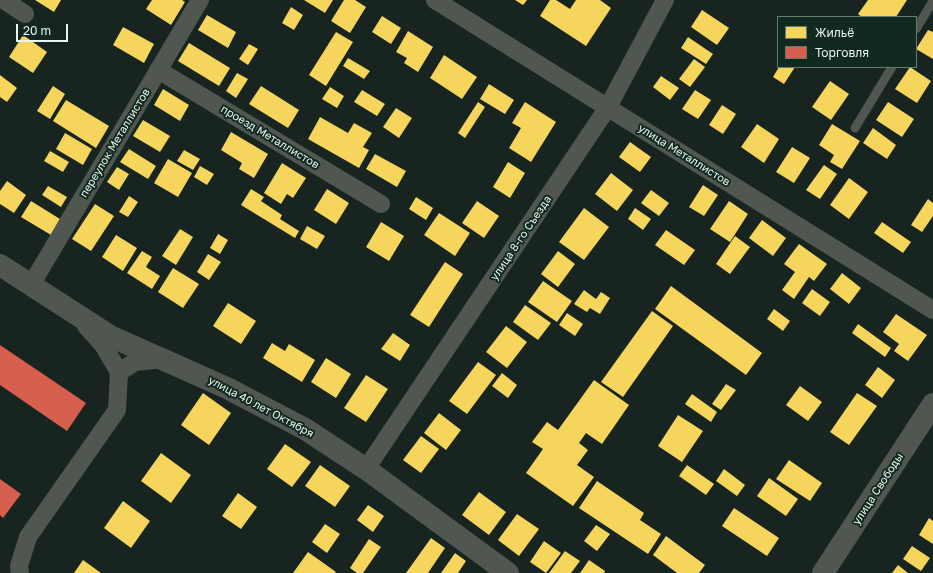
<!DOCTYPE html>
<html>
<head>
<meta charset="utf-8">
<style>
  body { margin:0 }
  #map { position:relative; width:933px; height:573px; overflow:hidden; background:#17241f; font-family:"Golos Text",sans-serif }
  canvas { display:block }
  .legend { position:absolute; left:777px; top:16px; width:140px; height:52px; box-sizing:border-box; background:#122920; border:1px solid #687b73; margin:0; padding:5px 7px; list-style:none; font-size:12px; color:#e8f6f0 }
  .legend li { display:flex; align-items:center; gap:8px; height:20px }
  .legend b { width:20px; border:1px solid #687b73 }
  .scale { position:absolute; left:16px; top:24px; width:52px; height:18px; box-sizing:border-box; border:2px solid #e8f6f0; border-top:0; padding-left:5px; font-size:12px; line-height:14px; white-space:nowrap; color:#e8f6f0; -webkit-text-stroke:3px #122920; paint-order:stroke }
</style>
</head>
<body>
<div id="map">
<canvas width="933" height="573"></canvas>
<ul class="legend">
<li><b style="height:11px;background:#f6d55c"></b>Жильё</li>
<li><b style="height:11px;background:#d6604d"></b>Торговля</li>
</ul>
<div class="scale">20 m</div>
</div>
<script>
const c = document.querySelector('canvas').getContext('2d');
c.lineJoin = 'round';
function fill(path, color) { c.fillStyle = color; c.fill(path, 'evenodd'); }
const shape = rows => new Path2D(rows.map(r => 'M' + r).join(''));
function stroke(path, color, width, dash) { c.strokeStyle = color; c.lineWidth = width; c.lineCap = dash ? 'butt' : 'round'; c.setLineDash(dash || []); c.stroke(path); }
function write(font, color, halo, rows, align = 'center') {
  c.font = font + ' "Golos Text",sans-serif'; c.lineWidth = 4; c.setLineDash([]); c.textBaseline = 'middle'; c.strokeStyle = halo; c.fillStyle = color; for (const [text, x, y, turn = 0] of rows) {
    c.save(); c.translate(x, y); c.rotate((+turn || 0) * Math.PI / 180); c.textAlign = isNaN(turn) ? turn : align; if (halo) c.strokeText(text, 0, 0); c.fillText(text, 0, 0); c.restore();
  }
}
fill(shape([
  [35,0,61,0,54,12],
  [152,0,182,0,185,2,171,25,146,9],
  [304,0,333,0,325,13],
  [344,0,355,0,366,7,350,33,331,21],
  [515,0,527,0,523,5],
  [550,0,556,0,570,9,576,0,600,0,611,8,586,46,540,16],
  [868,0,907,0,896,17,862,17,858,14],
  [291,7,303,15,294,30,282,23],
  [702,10,729,28,717,45,691,27],
  [207,15,236,32,228,48,198,30],
  [382,16,401,28,391,44,372,32],
  [123,27,154,44,144,63,113,45],
  [928,30,933,32,933,59,916,49],
  [408,31,433,47,418,72,404,63,407,58,396,52],
  [336,32,353,42,326,86,309,75],
  [23,35,47,52,33,73,9,57],
  [688,37,713,54,706,64,681,48],
  [189,43,230,68,219,86,178,61],
  [249,44,258,49,248,65,239,59],
  [444,55,477,77,462,99,430,78],
  [348,58,370,71,364,79,343,66],
  [694,59,705,67,690,87,679,79],
  [779,67,795,67,784,84,773,77],
  [910,67,931,81,917,103,895,89],
  [237,73,248,79,236,98,226,91],
  [0,75,17,88,7,102,0,97],
  [661,76,679,88,670,100,653,87],
  [830,81,849,94,831,120,812,107],
  [489,84,514,100,505,114,480,99],
  [53,86,65,94,50,119,37,111],
  [261,86,299,110,288,128,249,104],
  [330,87,344,96,337,108,322,99],
  [163,89,189,105,180,121,154,105],
  [362,90,385,104,377,116,354,102],
  [695,90,711,100,698,119,682,109],
  [66,100,109,126,96,148,53,121],
  [478,102,485,107,465,138,458,133],
  [525,102,556,122,531,162,509,148,521,128,512,123],
  [888,102,914,119,902,137,876,120],
  [722,105,736,114,723,134,709,125],
  [396,108,412,118,399,138,383,127],
  [320,117,348,133,354,123,372,133,363,147,369,150,359,168,308,139],
  [143,120,170,136,160,152,133,136],
  [757,124,779,139,764,163,741,147],
  [832,124,860,141,842,169,830,162,834,155,819,145],
  [873,128,896,145,887,159,863,143],
  [231,132,268,154,254,178,239,169,242,163,221,150],
  [65,133,92,149,83,165,56,149],
  [630,142,651,157,640,172,619,157],
  [792,147,810,158,794,183,776,172],
  [129,149,156,166,148,179,120,162],
  [184,150,200,159,193,170,177,161],
  [50,151,69,162,63,172,44,161],
  [375,154,406,171,397,187,366,169],
  [168,159,192,173,178,197,154,183],
  [508,162,525,173,510,198,493,187],
  [282,163,306,178,293,198,287,194,281,204,264,193],
  [824,165,837,174,820,199,806,190],
  [200,166,214,174,207,185,194,177],
  [117,167,129,174,119,190,107,182],
  [611,173,633,190,617,211,595,194],
  [849,178,868,192,849,219,830,205],
  [7,181,26,195,14,213,0,204,0,191],
  [703,185,718,195,704,216,689,207],
  [48,186,67,197,61,207,42,195],
  [251,189,264,197,261,201,282,215,280,219,299,231,295,238,241,205],
  [327,189,349,203,336,224,314,210],
  [651,190,669,203,659,216,641,203],
  [129,196,138,202,128,217,119,212],
  [416,197,433,208,426,220,409,209],
  [928,199,933,203,933,216,922,232,911,225],
  [31,201,60,219,51,235,21,217],
  [477,201,499,216,484,238,462,223],
  [729,201,748,214,730,242,710,229],
  [95,204,114,216,91,251,72,239],
  [584,208,609,227,584,260,559,242],
  [635,208,651,219,643,230,628,219],
  [439,213,470,233,455,256,424,235],
  [762,220,786,238,773,256,749,238],
  [381,222,404,236,389,261,366,247],
  [882,222,911,242,903,253,874,233],
  [307,226,325,236,317,249,300,239],
  [180,229,193,237,176,265,162,256],
  [666,230,695,250,684,265,655,245],
  [218,234,228,240,220,254,210,248],
  [116,235,137,248,123,271,102,257],
  [735,236,750,247,730,274,716,264],
  [799,244,827,264,814,281,809,277,794,299,782,290,795,272,784,264],
  [142,251,152,257,146,267,160,276,152,289,127,273],
  [558,251,575,264,558,287,541,274],
  [208,254,221,262,209,280,197,272],
  [445,262,463,274,429,327,410,315],
  [173,268,199,284,183,308,158,292],
  [842,273,861,288,849,304,830,289],
  [543,281,572,301,557,322,528,302],
  [671,286,762,353,746,375,655,309],
  [812,289,830,302,820,316,802,303],
  [584,290,596,299,601,292,610,298,600,314,590,308,587,312,574,304],
  [228,303,256,321,241,344,213,326],
  [525,305,551,323,538,340,513,322],
  [774,309,790,321,783,331,767,319],
  [652,311,673,326,623,397,601,382],
  [567,313,583,324,575,336,559,325],
  [896,314,927,335,908,361,894,351,899,344,883,332],
  [858,324,891,348,885,357,852,333],
  [506,326,527,342,507,368,486,352],
  [393,333,410,345,400,361,381,349],
  [272,343,285,351,289,344,315,360,302,382,263,358],
  [326,358,351,374,336,398,311,382],
  [478,362,496,375,467,414,449,401],
  [878,367,895,380,882,398,865,385],
  [502,373,517,385,508,398,492,386],
  [366,375,388,389,366,422,344,408],
  [594,380,629,405,602,444,586,433,579,443,588,450,577,465,594,477,573,506,526,473,543,449,532,442,547,422,558,430],
  [726,384,736,390,721,410,712,404],
  [800,386,822,402,808,421,786,405],
  [203,393,231,413,209,445,181,425],
  [857,393,877,406,849,445,830,432],
  [692,394,717,412,711,422,685,404],
  [439,413,461,430,446,450,424,433],
  [678,415,703,431,682,462,658,446],
  [421,436,439,449,421,473,403,460],
  [285,444,311,462,292,487,267,469],
  [161,453,191,475,171,503,141,481],
  [789,460,822,483,810,501,776,479],
  [320,465,350,486,335,507,305,486],
  [687,465,714,484,706,495,679,476],
  [724,469,745,485,737,496,716,481],
  [769,478,798,499,786,516,757,496],
  [597,481,644,513,640,520,661,534,648,554,579,508],
  [479,492,506,512,489,535,462,515],
  [238,493,257,507,241,529,222,516],
  [123,501,150,521,131,548,104,528],
  [368,505,384,516,373,532,357,520],
  [734,508,779,538,767,556,722,526],
  [517,514,539,529,519,556,498,540],
  [929,518,933,521,933,544,919,535],
  [325,524,340,534,327,553,312,542],
  [596,525,610,534,597,551,584,541],
  [666,536,705,565,699,573,677,573,653,555],
  [431,538,445,548,428,573,406,573],
  [369,539,381,547,363,573,357,573,350,568],
  [544,541,561,553,546,573,530,562],
  [912,546,930,558,921,571,903,559],
  [565,551,580,561,571,573,549,573],
  [308,552,336,572,335,573,293,573],
  [455,553,466,561,458,573,441,573],
  [83,560,101,573,74,573],
  [589,560,605,571,604,573,580,573],
  [898,565,908,573,892,573]
]), '#f6d55c');
fill(shape([
  [0,345,86,403,67,431,0,385],
  [0,479,21,494,3,518,0,515]
]), '#d6604d');
stroke(shape([
  [916,29,933,1],
  [855,128,892,67]
]), '#505750', 9);
stroke(shape([
  [4,0,25,14],
  [435,0,933,310],
  [158,70,381,204],
  [31,285,200,0],
  [119,372,135,362,162,359],
  [366,469,608,107,665,0],
  [20,573,19,566,28,537,117,410,119,372,103,345,86,326]
]), '#505750', 18);
stroke(shape([
  [0,265,110,336,227,388,305,429,366,469,508,573],
  [823,573,933,404]
]), '#505750', 22);
write('11px', '#e8f6f0', '#122920', [
  ["проезд Металлистов",270,137,31],
  ["переулок Металлистов",115,143,-59],
  ["улица Металлистов",684,155,32],
  ["улица 8-го Съезда",521,238,-56],
  ["улица 40 лет Октября",261,407,28],
  ["улица Свободы",878,489,-57]
]);
</script>
</body>
</html>
